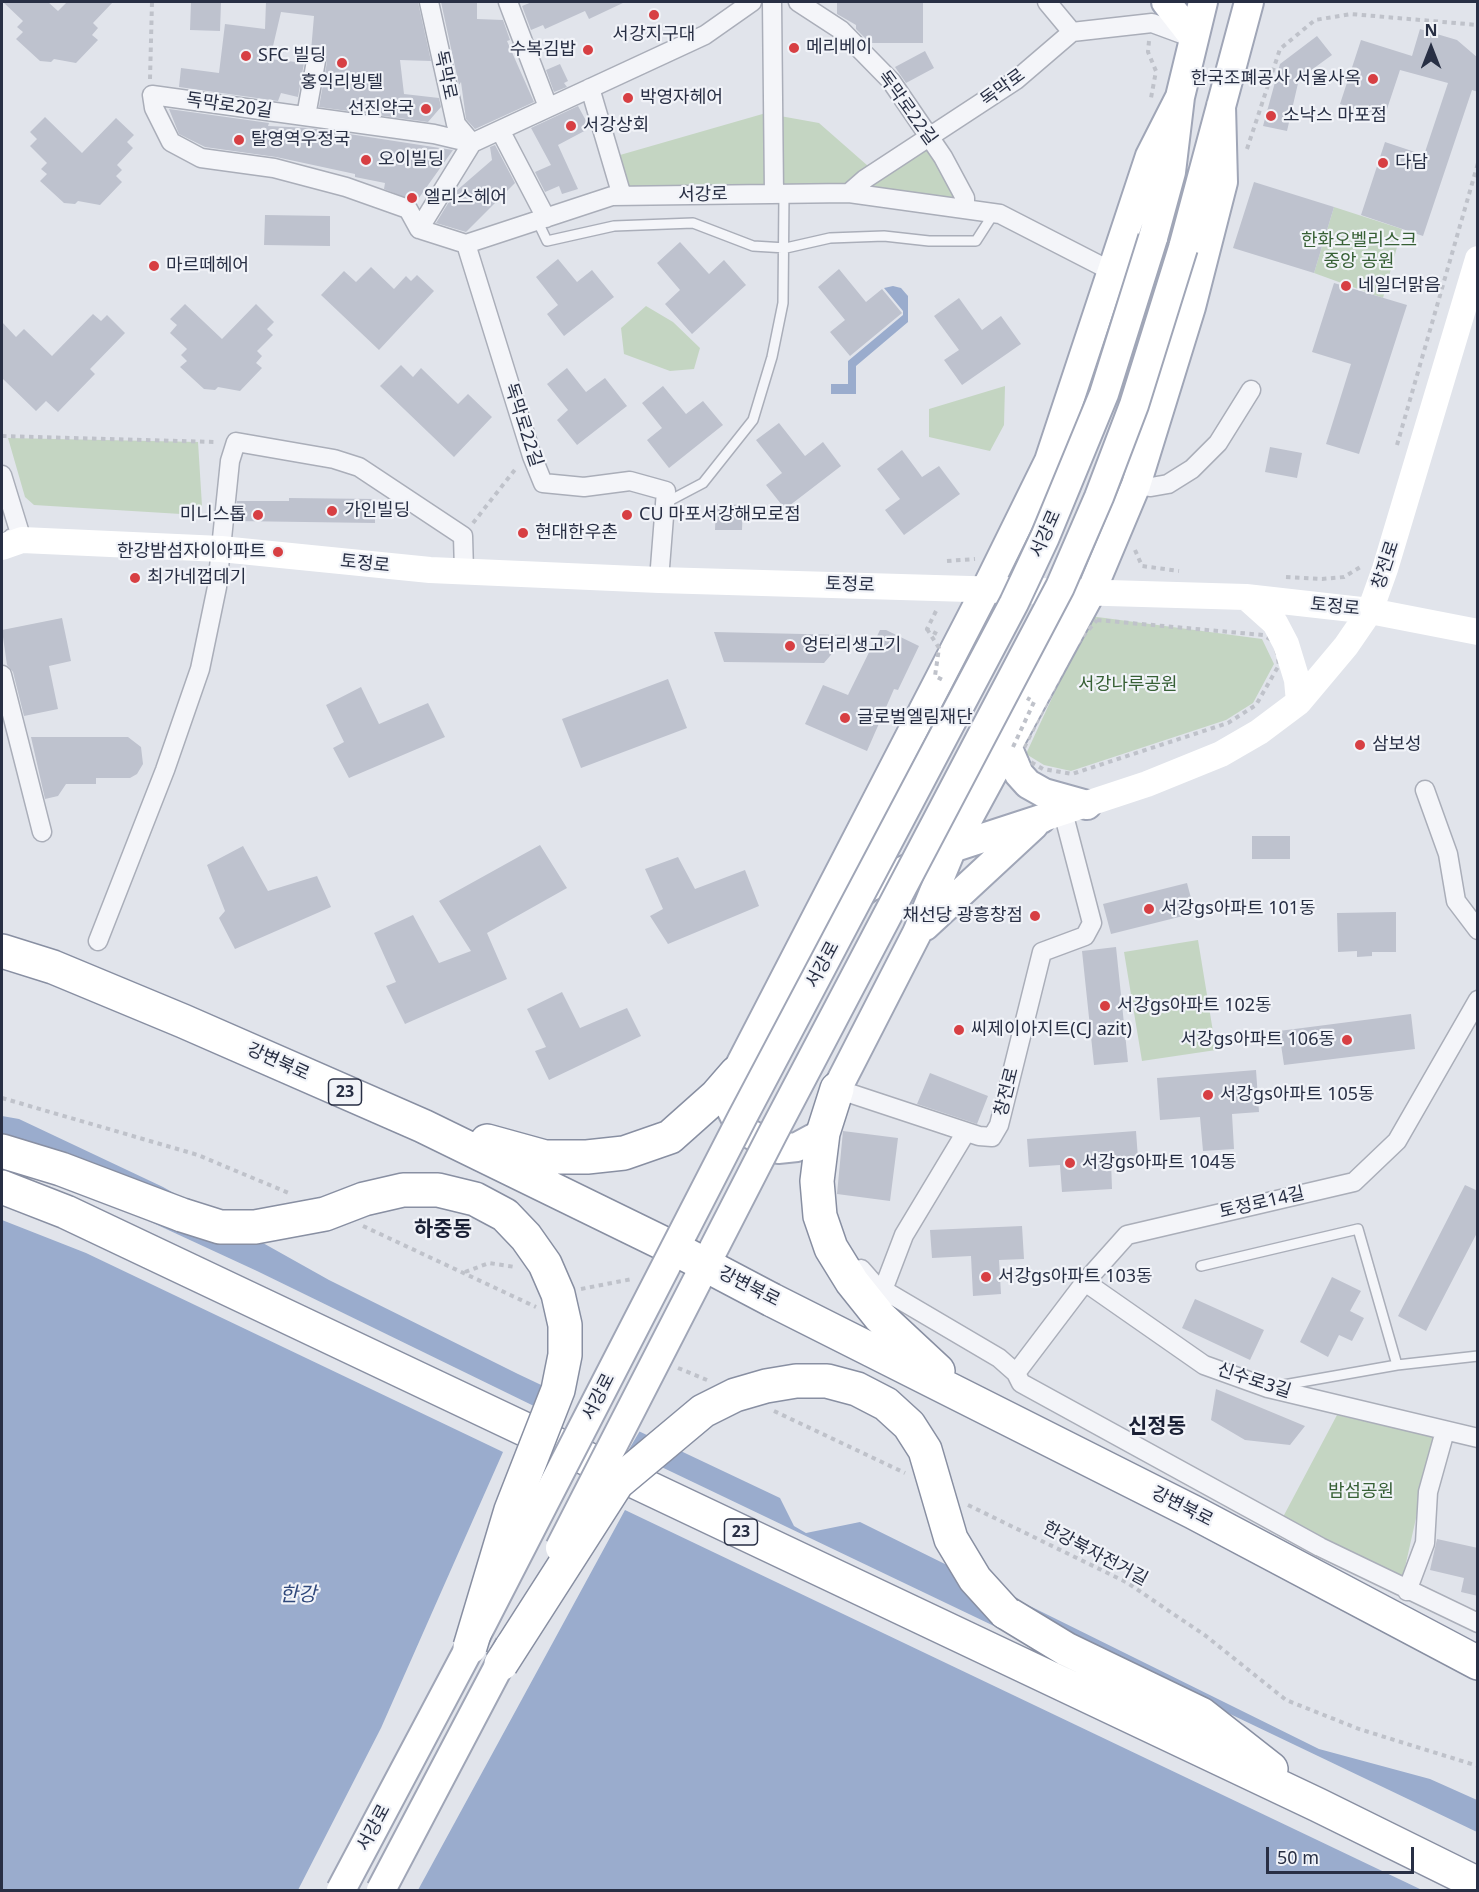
<!DOCTYPE html>
<html>
<head>
<meta charset="utf-8">
<style>
  body { margin:0 }
  #map { position:relative; width:1479px; height:1892px; overflow:hidden; background:#e1e4eb; font-family:"Noto Sans",sans-serif }
  canvas { display:block }
  .frame { position:absolute; inset:0; border:3px solid #282f44; pointer-events:none }
  .north { position:absolute; left:1401px; top:18px; width:60px; height:60px; -webkit-text-stroke:4px #f1f3f8; paint-order:stroke; rotate:0deg; font-size:16px; font-weight:700; line-height:24px; text-align:center; color:#282f44 }
  .north::after { content:''; display:block; margin:auto; width:21px; height:27px; background:#282f44; clip-path:polygon(50% 0,100% 100%,50% 72%,0 100%) }
  .scale { position:absolute; left:1266px; top:1847px; width:148px; height:27px; box-sizing:border-box; border:3px solid #282f44; border-top:0; padding-left:8px; font-size:18px; line-height:21px; white-space:nowrap; color:#282f44; -webkit-text-stroke:4px #f1f3f8; paint-order:stroke }
</style>
</head>
<body>
<div id="map">
<canvas width="1479" height="1892"></canvas>
<div class="frame"></div>
<div class="north">N</div>
<div class="scale">50 m</div>
</div>
<script>
const c = document.querySelector('canvas').getContext('2d');
c.lineJoin = 'round';
function fill(path, color) { c.fillStyle = color; c.fill(path, 'evenodd'); }
const shape = rows => new Path2D(rows.map(r => 'M' + r).join(''));
function stroke(path, color, width, dash) { c.strokeStyle = color; c.lineWidth = width; c.lineCap = dash ? 'butt' : 'round'; c.setLineDash(dash || []); c.stroke(path); }
function write(font, color, halo, rows, align = 'center') {
  c.font = font + ' "Noto Sans","Noto Sans KR",sans-serif'; c.lineWidth = 4.5; c.setLineDash([]); c.textBaseline = 'middle'; c.strokeStyle = halo; c.fillStyle = color; for (const [text, x, y, turn = 0] of rows) {
    c.save(); c.translate(x, y); c.rotate((+turn || 0) * Math.PI / 180); c.textAlign = isNaN(turn) ? turn : align; if (halo) c.strokeText(text, 0, 0); c.fillText(text, 0, 0); c.restore();
  }
}
fill(shape([
  [766,113,766,188,629,188,620,155],
  [780,116,819,123,868,166,848,186,780,188],
  [928,144,961,203,858,189],
  [1334,207,1402,229,1383,298,1314,273],
  [646,306,673,322,700,348,694,369,670,371,624,354,621,328],
  [1005,386,1004,425,990,451,929,437,929,409],
  [8,438,198,442,202,506,181,514,34,505,25,497],
  [1090,616,1262,639,1274,664,1253,703,1226,720,1071,771,1044,765,1026,754],
  [1198,940,1216,1050,1142,1061,1124,952],
  [1337,1415,1434,1437,1402,1581,1283,1517]
]), '#c4d5c2');
fill(shape([
  [893,286,901,288,908,296,908,322,856,366,856,394,831,394,831,384,848,384,848,361,903,315,903,311,884,288],
  [2,1116,19,1119,163,1187,329,1280,518,1374,780,1498,794,1526,806,1533,860,1522,1319,1749,1430,1779,1477,1800,1477,1890,2,1890]
]), '#9aaccd');
fill(shape([
  [2,1160,112,1204,257,1271,538,1408,562,1391,641,1429,628,1451,1199,1724,1207,1703,1477,1832,1477,1890,1422,1890,625,1510,418,1890,298,1890,381,1728,503,1452,86,1253,2,1220]
]), '#e1e4eb');
fill(shape([
  [3,2,48,2,58,11,67,2,113,2,93,23,98,28,92,35,98,40,76,63,54,59,51,62,40,61,16,39,23,32,17,27,23,21],
  [191,2,221,2,220,31,190,30],
  [266,2,418,2,431,61,400,60,404,94,439,98,441,107,428,122,319,107,327,62,323,52,311,51,314,16,281,12,270,59,304,63,298,97,281,93,278,101,179,87,181,68,219,73,225,24,265,29],
  [441,2,477,2,477,19,503,20,510,40,507,41,534,102,475,129,466,119,461,82,459,85],
  [532,2,625,2,589,19,585,11,545,29,543,25,531,30,522,6],
  [837,2,923,2,923,43,870,43,856,29,856,25,837,14],
  [1420,29,1457,40,1478,58,1478,92,1472,90,1423,236,1361,215,1385,142,1424,155,1448,83,1400,70,1384,118,1340,104,1361,40,1412,56],
  [1317,36,1332,55,1299,79,1287,131,1263,126,1280,64],
  [925,51,934,68,906,83,895,67],
  [560,64,568,81,564,83,567,87,554,92,546,70],
  [578,106,590,128,558,145,578,189,562,194,559,186,545,192,535,172,551,165,531,128],
  [169,109,269,123,268,126,310,128,453,150,416,202,384,189,385,183,355,177,355,174,276,157,205,147,179,134],
  [45,117,82,153,116,118,134,135,127,142,133,148,117,165,122,170,116,176,122,182,100,205,78,201,75,204,64,203,40,181,47,174,41,169,47,163,30,146,37,139,30,132],
  [495,145,515,183,466,232,436,223,455,192,492,160,490,147],
  [1254,182,1334,207,1314,273,1233,248],
  [265,215,330,216,330,246,264,245],
  [680,242,709,274,724,260,746,285,692,334,665,304,680,290,657,263],
  [558,259,577,282,592,270,614,297,564,336,547,314,558,305,536,277],
  [371,267,394,289,406,276,411,281,417,275,434,291,379,350,321,295,344,271,356,282],
  [839,269,866,302,882,289,902,313,850,356,830,332,845,320,818,287],
  [1334,283,1407,305,1359,454,1326,444,1351,364,1312,352],
  [959,298,982,330,1001,316,1021,344,962,385,944,360,959,350,934,316],
  [185,304,222,339,256,304,274,322,267,329,273,335,257,351,262,356,256,363,262,368,240,391,218,387,215,390,204,389,180,367,187,361,181,355,187,349,170,333,177,325,170,319],
  [93,314,101,321,107,315,125,333,90,369,95,374,58,412,46,401,36,411,2,378,2,322,16,337,24,329,52,356],
  [401,365,413,377,421,368,458,404,468,394,492,417,454,457,380,386],
  [567,368,586,392,605,378,627,406,577,445,557,420,568,410,547,384],
  [663,386,686,414,703,401,723,425,669,468,647,440,662,428,642,403],
  [779,423,805,456,823,442,841,466,785,509,766,485,782,473,756,440],
  [1270,447,1302,453,1297,478,1265,472],
  [902,450,922,477,939,466,960,494,904,535,885,510,900,499,877,469],
  [289,498,375,499,375,523,235,521,237,501,289,501],
  [716,504,743,505,742,530,715,530],
  [62,618,71,661,49,666,58,709,24,716,13,672,7,665,2,630],
  [880,630,886,630,919,646,898,690,894,689,867,751,805,724,823,685,848,695],
  [714,632,848,635,824,663,724,662],
  [668,679,687,728,581,768,562,719],
  [361,687,379,724,428,703,445,737,349,778,333,748,344,742,326,705],
  [31,737,128,737,141,747,143,764,137,774,130,778,96,778,96,784,66,784,58,796,45,799],
  [1252,836,1290,836,1290,859,1252,859],
  [540,845,567,888,487,933,507,979,405,1024,386,986,396,982,374,933,413,915,439,963,471,951,439,901],
  [243,846,268,891,317,876,331,907,235,949,219,918,225,911,207,865],
  [678,857,695,889,745,870,759,906,668,944,650,916,663,909,645,869],
  [1187,883,1195,913,1111,934,1103,904],
  [1396,912,1396,952,1372,952,1372,956,1357,957,1357,951,1338,952,1337,913],
  [1116,947,1128,1062,1094,1065,1082,951],
  [562,992,580,1028,627,1008,641,1036,549,1080,535,1051,546,1047,527,1009],
  [1411,1014,1415,1049,1284,1065,1279,1031],
  [1256,1070,1259,1112,1232,1114,1234,1149,1203,1151,1200,1117,1160,1120,1157,1078],
  [930,1073,988,1096,977,1124,917,1104],
  [843,1131,898,1138,890,1201,837,1194],
  [1136,1131,1138,1159,1111,1161,1112,1189,1062,1192,1060,1165,1029,1167,1027,1139],
  [1465,1185,1478,1191,1478,1231,1426,1331,1398,1316],
  [1022,1226,1024,1259,999,1260,1001,1294,973,1296,971,1256,932,1258,930,1230],
  [1332,1277,1361,1291,1350,1311,1364,1318,1352,1341,1339,1335,1328,1357,1300,1342],
  [1195,1299,1264,1330,1250,1360,1182,1328],
  [1216,1389,1305,1426,1290,1445,1245,1440,1211,1420],
  [1437,1539,1478,1548,1478,1596,1461,1592,1464,1578,1430,1570]
]), '#bec2ce');
const lane = shape([
  [537,220,547,241,614,226,693,223,753,246,786,248,830,238,884,236,929,241,976,241,994,213],
  [665,503,703,483,753,420,772,357,783,303,784,194],
  [1201,1266,1358,1229,1397,1365],
  [1278,1386,1397,1365,1478,1356]
]);
const street = shape([
  [429,2,456,124,472,143],
  [508,2,548,107],
  [772,2,774,194],
  [798,2,841,30,891,81,943,157,965,198,965,209],
  [1047,2,1072,32,1152,23,1190,37],
  [590,88,622,196],
  [306,116,316,61],
  [500,130,546,218],
  [472,143,434,134,152,95,154,108,171,142,201,158,274,168,346,187,408,209,419,229,466,244,532,456,543,483,584,487,630,481,666,491,659,580],
  [849,193,865,179,1016,80,1072,32],
  [419,229,472,143,705,35,752,2],
  [466,244,612,196,849,193,1000,214,1113,272],
  [2,475,22,540,12,538],
  [1136,485,1151,487,1168,484,1192,469,1218,443,1251,390],
  [2,675,42,832],
  [1425,790,1448,854,1456,901,1478,930],
  [98,941,165,770,200,669,217,587,230,461,236,442,334,459,359,467,463,536,464,571],
  [837,1089,979,1136,992,1137,999,1125,1042,952,1085,936,1092,923,1063,812],
  [861,1269,875,1285,999,1358,1016,1373,1021,1383,1320,1547,1478,1623],
  [1085,1282,1204,1365,1268,1388,1478,1438],
  [883,1290,904,1235,966,1132],
  [1016,1373,1085,1282,1127,1235,1354,1182,1397,1141,1478,1000],
  [1407,1591,1425,1543,1428,1492,1445,1431]
]);
const primary = shape([
  [1166,2,1194,38],
  [1153,238,1171,172,1180,97,1203,2],
  [1183,248,1249,2],
  [1007,746,1019,774,1028,784,1044,793,1087,805],
  [851,900,869,887,952,848,1041,819],
  [925,926,1034,825],
  [837,1089,917,933,952,848,1091,592,1136,485,1191,307,1223,182,1221,106],
  [823,1133,797,1147,778,1149,741,1129,729,1105,736,1073,986,589,1049,461,1150,156,1180,97]
]);
const highway = shape([
  [2,951,53,967,183,1021,423,1126,681,1252],
  [837,1089,823,1133,817,1181,820,1216,831,1248,852,1282,880,1317,938,1371],
  [487,1141,545,1157,587,1157,624,1153,670,1137,716,1096,736,1073],
  [2,1151,61,1169,182,1215],
  [2,1187,66,1212,1318,1805,1478,1884],
  [772,1300,1193,1512,1478,1663],
  [1005,1612,1066,1649,1201,1714,1271,1769]
]);
stroke(lane, '#aaaeb9', 12);
stroke(street, '#aaaeb9', 21);
stroke(primary, '#a0a6b7', 32);
stroke(highway, '#888fa2', 36);
stroke(shape([
  [1149,41,1148,52,1156,71,1151,98],
  [150,79,152,2],
  [1247,149,1280,49,1315,20,1351,14,1478,25],
  [2,436,217,442],
  [1397,445,1478,163],
  [473,523,517,467],
  [1135,550,1142,566,1179,571],
  [947,561,975,559],
  [1286,577,1322,579,1344,577,1362,566],
  [936,611,927,629,937,634],
  [1097,620,1263,635,1275,642,1279,665,1256,705,1228,723,1072,774,1043,769,1020,756,1074,647,1097,620],
  [2,1098,198,1155,291,1194],
  [363,1226,536,1307],
  [465,1272,489,1263,515,1267],
  [581,1289,632,1279],
  [678,1368,707,1380],
  [774,1411,905,1473],
  [968,1505,1126,1582,1206,1636,1286,1700,1359,1729,1478,1766]
]), '#bfc2ca', 4, [4.5, 4.5]);
stroke(lane, '#f4f5f9', 9);
stroke(street, '#f4f5f9', 18);
stroke(shape([
  [2,547,22,540,221,549,430,570,659,580,1246,597,1370,611,1478,632],
  [1246,597,1275,623,1286,644,1297,680,1299,702],
  [1041,819,1147,784,1221,754,1259,732,1299,702,1346,646,1370,611,1385,569,1478,259]
]), '#fff', 26);
stroke(primary, '#fff', 28);
stroke(highway, '#fff', 33);
const primaryBridge = shape([
  [560,1548,773,1133,1060,587,1099,497,1134,405,1183,248],
  [341,1890,470,1647,742,1118,1014,603,1045,537,1104,394,1153,238],
  [381,1890,510,1645]
]);
const highwayBridge = shape([
  [182,1215,220,1227,255,1227,325,1214,364,1199,403,1190,438,1190,475,1199,505,1215,526,1237,545,1264,558,1294,565,1325,565,1355,558,1390,511,1510,470,1647],
  [681,1252,772,1300],
  [501,1664,617,1483,703,1411,735,1395,766,1386,796,1381,827,1381,857,1389,886,1404,909,1425,925,1450,951,1539,975,1579,1005,1612]
]);
stroke(primaryBridge, '#a0a6b7', 32, []);
stroke(highwayBridge, '#888fa2', 36, []);
stroke(shape([
  [927,629,939,648,935,676,945,681],
  [1013,747,1034,702,1027,698]
]), '#bfc2ca', 4, [4.5, 4.5]);
stroke(primaryBridge, '#fff', 28);
stroke(highwayBridge, '#fff', 33);
for (const [x, y, r, color] of [
  [654,15,6,"#d73f43"],
  [794,48,6,"#d73f43"],
  [588,50,6,"#d73f43"],
  [246,56,6,"#d73f43"],
  [342,63,6,"#d73f43"],
  [1373,79,6,"#d73f43"],
  [628,98,6,"#d73f43"],
  [426,109,6,"#d73f43"],
  [1271,116,6,"#d73f43"],
  [571,126,6,"#d73f43"],
  [239,140,6,"#d73f43"],
  [366,160,6,"#d73f43"],
  [1383,163,6,"#d73f43"],
  [412,198,6,"#d73f43"],
  [154,266,6,"#d73f43"],
  [1346,286,6,"#d73f43"],
  [332,511,6,"#d73f43"],
  [258,515,6,"#d73f43"],
  [627,515,6,"#d73f43"],
  [523,533,6,"#d73f43"],
  [278,552,6,"#d73f43"],
  [135,578,6,"#d73f43"],
  [790,646,6,"#d73f43"],
  [845,718,6,"#d73f43"],
  [1360,745,6,"#d73f43"],
  [1149,909,6,"#d73f43"],
  [1035,916,6,"#d73f43"],
  [1105,1006,6,"#d73f43"],
  [959,1030,6,"#d73f43"],
  [1347,1040,6,"#d73f43"],
  [1208,1095,6,"#d73f43"],
  [1070,1163,6,"#d73f43"],
  [986,1277,6,"#d73f43"]
]) { const dot = new Path2D(); dot.arc(x, y, r, 0, 2 * Math.PI); c.fillStyle = color; c.fill(dot); stroke(dot, '#f1f3f8', 2); }
for (const [x, y, w] of [
  [345,1092,33],
  [741,1532,33]
]) { const box = new Path2D(); box.roundRect(x - w / 2, y - 13, w, 26, 4.5); c.fillStyle = '#f1f3f8'; c.fill(box); stroke(box, '#282f44', 1.5); }
write('bold 16px', '#282f44', null, [
  ["23",345,1092],
  ["23",741,1532]
]);
write('18px', '#282f44', '#f1f3f8', [
  ["서강지구대",654,35,"center"],
  ["메리베이",806,48],
  ["수복김밥",576,50,"right"],
  ["SFC 빌딩",258,56],
  ["한국조폐공사 서울사옥",1361,79,"right"],
  ["홍익리빙텔",342,83,"center"],
  ["박영자헤어",640,98],
  ["선진약국",414,109,"right"],
  ["소낙스 마포점",1283,116],
  ["서강상회",583,126],
  ["탈영역우정국",251,140],
  ["오이빌딩",378,160],
  ["다담",1395,163],
  ["엘리스헤어",424,198],
  ["마르떼헤어",166,266],
  ["네일더맑음",1358,286],
  ["가인빌딩",344,511],
  ["미니스톱",246,515,"right"],
  ["CU 마포서강해모로점",639,515],
  ["현대한우촌",535,533],
  ["한강밤섬자이아파트",266,552,"right"],
  ["최가네껍데기",147,578],
  ["엉터리생고기",802,646],
  ["글로벌엘림재단",857,718],
  ["삼보성",1372,745],
  ["서강gs아파트 101동",1161,909],
  ["채선당 광흥창점",1023,916,"right"],
  ["서강gs아파트 102동",1117,1006],
  ["씨제이아지트(CJ azit)",971,1030],
  ["서강gs아파트 106동",1335,1040,"right"],
  ["서강gs아파트 105동",1220,1095],
  ["서강gs아파트 104동",1082,1163],
  ["서강gs아파트 103동",998,1277]
], 'left');
write('18px', '#282f44', '#f1f3f8', [
  ["독막로",445,75,78],
  ["독막로",1003,88,-36],
  ["독막로20길",229,106,8],
  ["독막로22길",907,108,54],
  ["서강로",703,195,-1],
  ["독막로22길",523,425,72],
  ["서강로",1046,534,-66],
  ["토정로",365,564,6],
  ["창전로",1386,565,-72],
  ["토정로",850,585,2],
  ["토정로",1335,607,6],
  ["서강로",823,965,-62],
  ["강변북로",278,1062,24],
  ["창전로",1007,1092,-76],
  ["토정로14길",1262,1203,-13],
  ["강변북로",749,1287,27],
  ["신수로3길",1254,1381,18],
  ["서강로",599,1397,-63],
  ["강변북로",1182,1507,27],
  ["한강북자전거길",1095,1554,28],
  ["서강로",374,1828,-62]
]);
write('18px', '#376035', '#f1f3f8', [
  ["한화오벨리스크",1359,241],
  ["중앙 공원",1359,262],
  ["서강나루공원",1128,685],
  ["밤섬공원",1361,1492]
]);
write('italic 20px', '#2f487b', '#f1f3f8', [
  ["한강",298,1595]
]);
write('bold 21px', '#1a2035', '#f1f3f8', [
  ["하중동",443,1230],
  ["신정동",1157,1427]
]);
</script>
</body>
</html>
